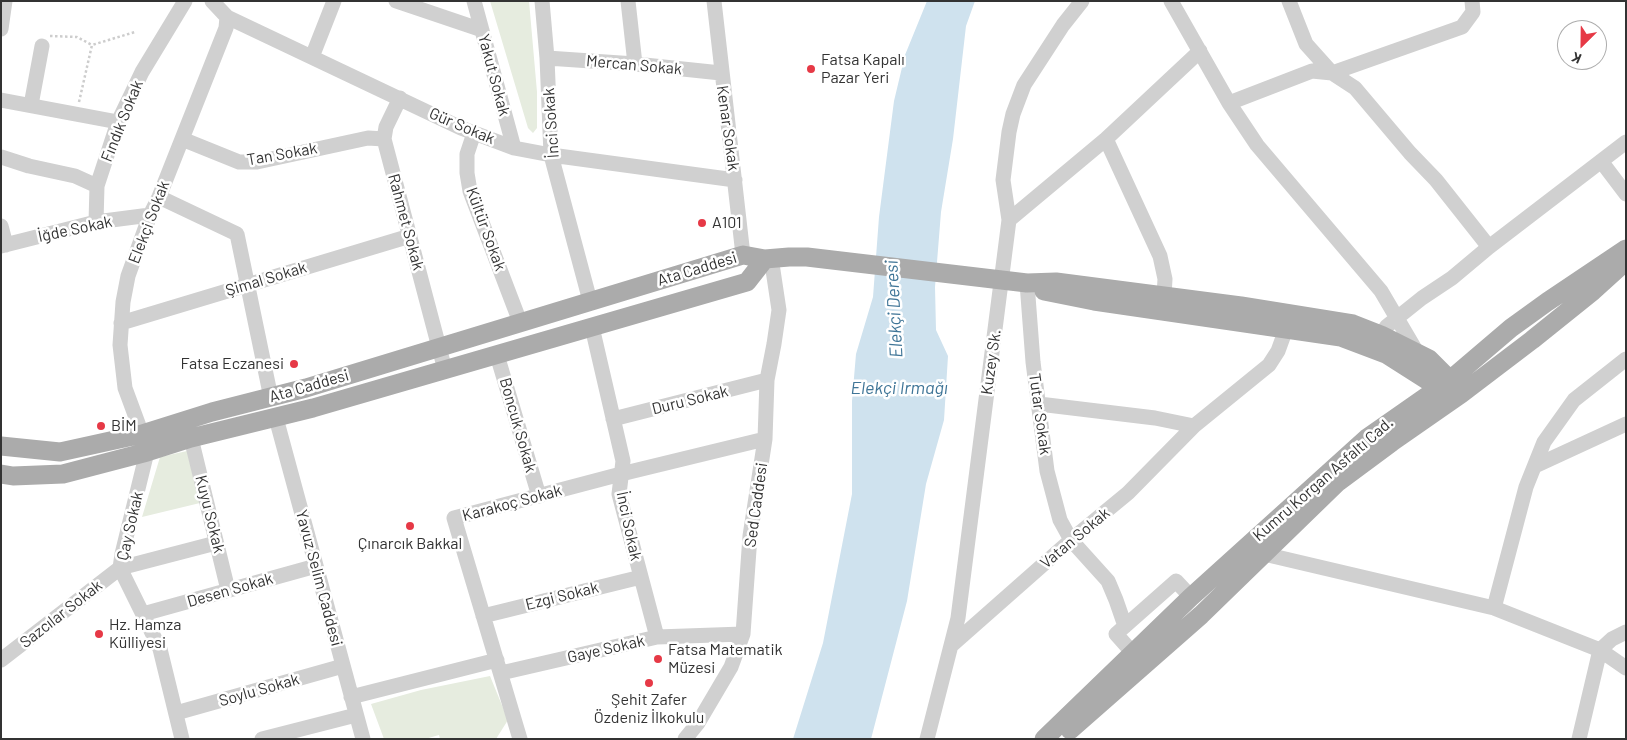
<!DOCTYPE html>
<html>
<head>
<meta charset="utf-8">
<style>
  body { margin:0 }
  #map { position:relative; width:1627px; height:740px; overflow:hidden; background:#fff; font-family:Barlow,sans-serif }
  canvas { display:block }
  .frame { position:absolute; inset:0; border:2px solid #333; pointer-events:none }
  .north { position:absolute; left:1557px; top:20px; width:50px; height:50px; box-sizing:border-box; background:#fff; border:1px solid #adadad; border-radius:50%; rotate:203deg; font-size:14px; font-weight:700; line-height:20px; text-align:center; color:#333 }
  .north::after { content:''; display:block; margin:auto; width:18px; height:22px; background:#e63946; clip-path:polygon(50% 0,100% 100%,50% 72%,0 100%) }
</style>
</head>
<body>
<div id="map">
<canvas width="1627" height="740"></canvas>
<div class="frame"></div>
<div class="north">K</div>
</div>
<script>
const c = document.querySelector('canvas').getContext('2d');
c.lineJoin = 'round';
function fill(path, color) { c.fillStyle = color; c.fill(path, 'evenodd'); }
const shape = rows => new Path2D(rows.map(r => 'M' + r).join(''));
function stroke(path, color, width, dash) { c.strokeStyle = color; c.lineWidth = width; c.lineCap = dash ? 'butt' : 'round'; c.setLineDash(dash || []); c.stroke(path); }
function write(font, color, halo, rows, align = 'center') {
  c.font = font + ' Barlow,sans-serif'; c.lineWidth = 5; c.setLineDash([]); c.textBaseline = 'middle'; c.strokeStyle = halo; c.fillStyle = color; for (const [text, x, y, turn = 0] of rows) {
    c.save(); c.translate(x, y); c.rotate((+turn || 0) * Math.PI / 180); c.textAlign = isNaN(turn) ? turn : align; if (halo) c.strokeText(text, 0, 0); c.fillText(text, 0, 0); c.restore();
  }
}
fill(shape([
  [490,1,529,1,537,92,537,128,533,133,528,128],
  [187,451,200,503,142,517,160,457],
  [490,676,508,720,496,739,440,739,439,735,425,739,384,739,371,704,421,690]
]), '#e6ecdf');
fill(shape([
  [927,1,975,1,966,26,953,139,941,212,935,287,936,330,948,356,944,420,926,484,907,601,871,739,793,739,823,643,852,494,852,401,856,354,873,297,879,217,894,101,905,55]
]), '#cfe2ee');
stroke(shape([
  [50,36,77,37,92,45],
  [79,102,92,45,135,32]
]), '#cdcdcd', 2.5, [2.5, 2.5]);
stroke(shape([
  [212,1,227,17,461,128,514,148,551,155,735,180],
  [396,1,482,30],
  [474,1,514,148],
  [542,1,547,58,551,155,590,301],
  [628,1,635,64],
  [714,1,743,255],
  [1171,1,1229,103,1257,145,1381,291,1418,354],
  [1289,1,1306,44,1332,73,1355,88,1410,153,1436,180,1489,247],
  [1,29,5,1],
  [312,57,334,1],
  [547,58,635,64,721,73],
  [400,98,386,127,384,139,445,370],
  [1,100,118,122],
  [1229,103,1312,71,1332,73,1462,27,1473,12,1472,1],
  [31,105,42,46],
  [474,133,467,154,467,173,470,191,520,322],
  [182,139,239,162,257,162,368,138,384,139],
  [1106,139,1160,256,1165,279,1164,296],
  [1,157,29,166,75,176,97,186],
  [1601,161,1626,194],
  [159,197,237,234,271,398],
  [1009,220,1106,139,1200,51],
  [96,222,97,186,118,122,142,72,185,1],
  [1,226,6,245],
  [1,246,96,222,150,215],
  [1027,283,1033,362,1047,471,1060,520,1071,540,1108,581,1116,600,1125,626],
  [121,323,410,236],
  [592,327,623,461,619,494,657,637],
  [1375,344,1387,326,1422,298,1452,278,1489,247,1626,142],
  [497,355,539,496],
  [1039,404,1155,418,1194,426],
  [276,418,363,739],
  [613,419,767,380],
  [142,434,125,388,120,345,123,302,128,276,150,215,159,197,226,28,227,17],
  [191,438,228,590],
  [147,452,122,554,120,568,160,649,182,739],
  [1535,466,1626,424],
  [1264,554,1494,608,1600,650,1626,668],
  [1494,608,1526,487,1544,442,1574,400,1626,359],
  [143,614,316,566],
  [483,616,641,577],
  [952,645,1071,540,1128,493,1194,426,1269,365,1278,351,1286,329],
  [1132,652,1116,634,1176,581,1191,597],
  [1,660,120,568,216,543],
  [501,673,657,637,743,634],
  [351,697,497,660],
  [176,713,343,666],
  [262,739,356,715],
  [520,739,454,518,621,474,765,439],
  [685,739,698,723,731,667,743,634,750,536,765,439,767,380,774,344,779,310,771,257],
  [927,739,958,618,1009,220,1003,180,1009,132,1013,114,1024,85,1063,25,1082,1],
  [1579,739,1600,650,1612,639,1626,632]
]), '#d0d0d0', 15);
stroke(shape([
  [1044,291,1094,301,1341,337,1386,354,1430,382,1444,395],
  [1,446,60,452,142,434,212,412,306,388,743,255,765,259,789,257,807,257,1027,283,1056,282,1241,306,1353,324,1381,335,1429,359,1450,380,1461,394],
  [1,474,13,476,63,474,147,452,191,438,313,408,747,282,765,259],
  [1070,730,1201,615,1338,482,1392,442,1461,394,1532,340,1593,291,1626,261],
  [1044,739,1191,597,1367,438,1450,380,1511,328,1547,302,1626,249]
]), '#ababab', 19);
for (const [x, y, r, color] of [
  [811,69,5,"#e63946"],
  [702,223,5,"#e63946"],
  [294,364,5,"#e63946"],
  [101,426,5,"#e63946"],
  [410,526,5,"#e63946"],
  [99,634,5,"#e63946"],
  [658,659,5,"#e63946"],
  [649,683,5,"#e63946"]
]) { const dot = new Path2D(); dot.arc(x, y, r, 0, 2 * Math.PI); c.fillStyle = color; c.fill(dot); stroke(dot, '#fff', 2); }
write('16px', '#333', '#fff', [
  ["Fatsa Kapalı",821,60],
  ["Pazar Yeri",821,78],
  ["A101",712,223],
  ["Fatsa Eczanesi",284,364,"right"],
  ["BİM",111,426],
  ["Çınarcık Bakkal",410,544,"center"],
  ["Hz. Hamza",109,625],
  ["Külliyesi",109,643],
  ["Fatsa Matematik",668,650],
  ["Müzesi",668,668],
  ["Şehit Zafer",649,700,"center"],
  ["Özdeniz İlkokulu",649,718,"center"]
], 'left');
write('16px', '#333', '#fff', [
  ["Mercan Sokak",634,65,5],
  ["Yakut Sokak",494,75,75],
  ["Fındık Sokak",122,121,-68],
  ["İnci Sokak",551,123,-94],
  ["Gür Sokak",462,126,23],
  ["Kenar Sokak",728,128,82],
  ["Tan Sokak",282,154,-10],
  ["Elekçi Sokak",149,222,-69],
  ["Rahmet Sokak",406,222,75],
  ["İğde Sokak",75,229,-12],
  ["Kültür Sokak",486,229,70],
  ["Ata Caddesi",697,269,-17],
  ["Şimal Sokak",266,279,-17],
  ["Kuzey Sk.",991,362,-82],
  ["Ata Caddesi",309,386,-16],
  ["Duru Sokak",690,400,-14],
  ["Tutar Sokak",1040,414,82],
  ["Boncuk Sokak",518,425,74],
  ["Kumru Korgan Asfaltı Cad.",1323,479,-41],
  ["Karakoç Sokak",512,503,-15],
  ["Sed Caddesi",756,505,-82],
  ["Kuyu Sokak",210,514,76],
  ["Çay Sokak",130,526,-77],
  ["İnci Sokak",629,526,78],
  ["Vatan Sokak",1075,538,-40],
  ["Yavuz Selim Caddesi",319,578,75],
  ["Desen Sokak",230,590,-16],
  ["Ezgi Sokak",562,596,-14],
  ["Sazcılar Sokak",61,614,-38],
  ["Gaye Sokak",606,649,-13],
  ["Soylu Sokak",259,690,-16]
]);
write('italic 18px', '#3f7597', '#fff', [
  ["Elekçi Deresi",894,309,-93],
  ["Elekçi Irmağı",899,388]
]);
</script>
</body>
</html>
